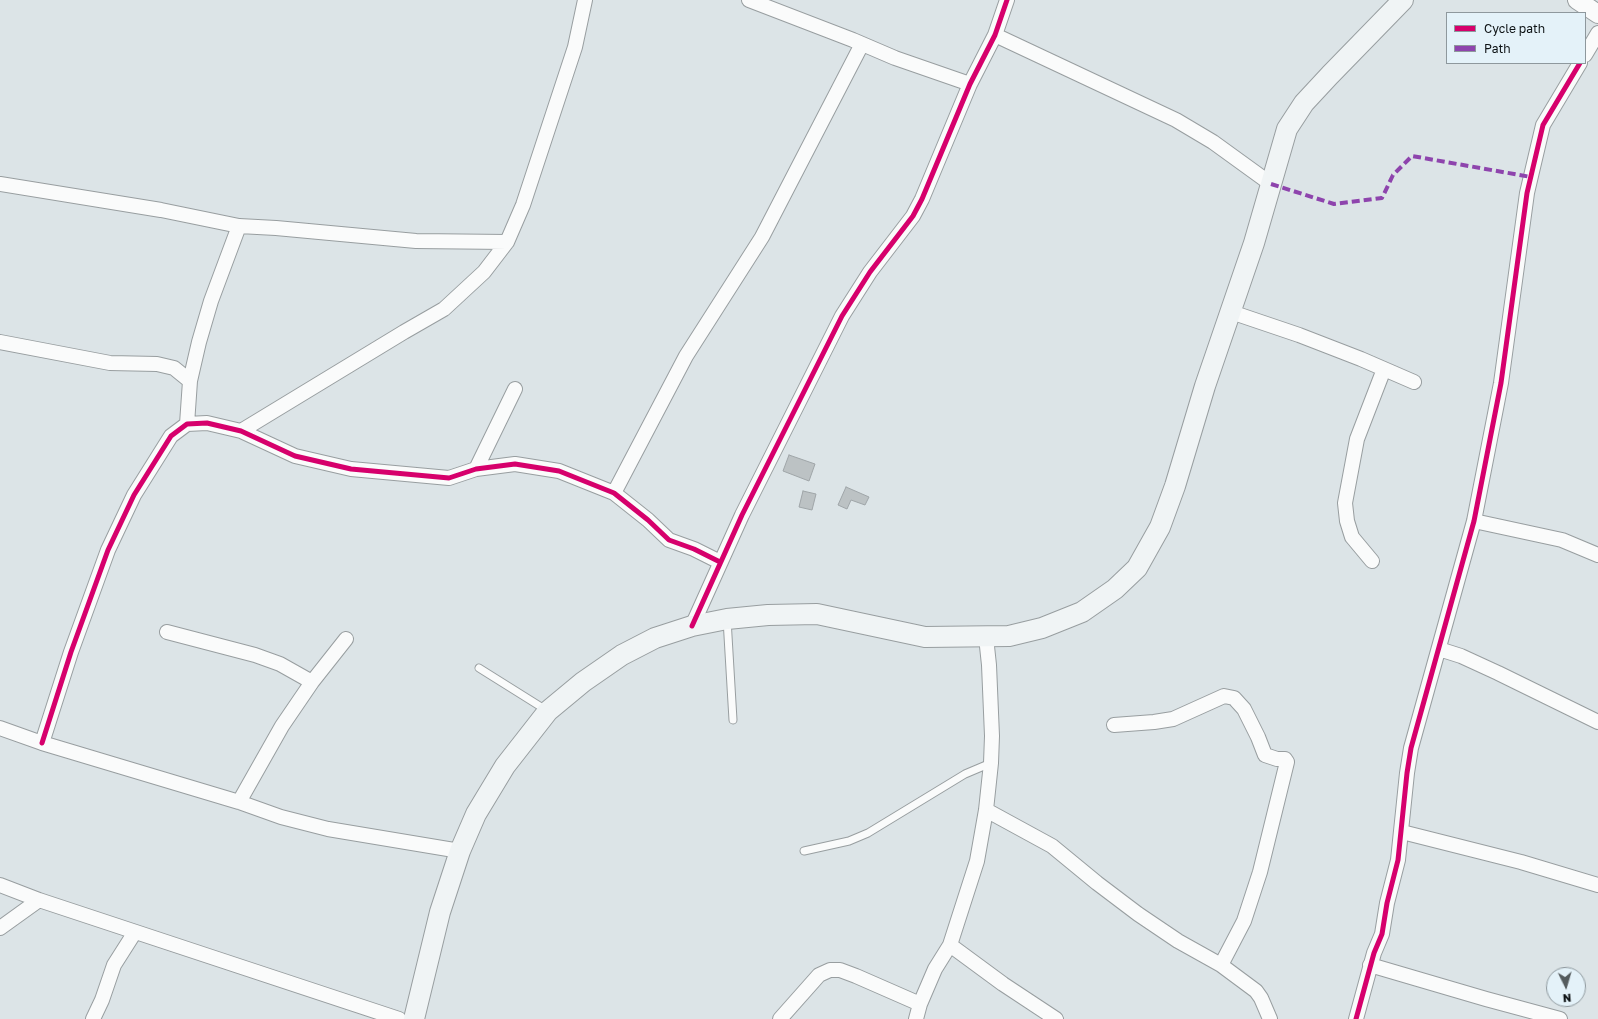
<!DOCTYPE html>
<html>
<head>
<meta charset="utf-8">
<style>
  body { margin:0 }
  #map { position:relative; width:1598px; height:1019px; overflow:hidden; background:#dce4e7; font-family:"Golos Text",sans-serif }
  canvas { display:block }
  .legend { position:absolute; left:1446px; top:12px; width:140px; height:52px; box-sizing:border-box; background:#e4f2f9; border:1px solid #8e989d; margin:0; padding:5px 7px; list-style:none; font-size:12px; color:#0d1214 }
  .legend li { display:flex; align-items:center; gap:8px; height:20px }
  .legend b { width:20px; border:1px solid #8e989d }
  .north { position:absolute; left:1546px; top:967px; width:40px; height:40px; box-sizing:border-box; background:#e4f2f9; border:1px solid #8e989d; border-radius:50%; rotate:175deg; font-size:11px; font-weight:700; line-height:16px; text-align:center; color:#0d1214 }
  .north::after { content:''; display:block; margin:auto; width:14px; height:18px; background:#555c5e; clip-path:polygon(50% 0,100% 100%,50% 72%,0 100%) }
</style>
</head>
<body>
<div id="map">
<canvas width="1598" height="1019"></canvas>
<ul class="legend">
<li><b style="height:5px;background:#d6006c"></b>Cycle path</li>
<li><b style="height:5px;background:#8e44ad"></b>Path</li>
</ul>
<div class="north">N</div>
</div>
<script>
const c = document.querySelector('canvas').getContext('2d');
c.lineJoin = 'round';
function fill(path, color) { c.fillStyle = color; c.fill(path, 'evenodd'); }
const shape = rows => new Path2D(rows.map(r => 'M' + r).join(''));
function stroke(path, color, width, dash) { c.strokeStyle = color; c.lineWidth = width; c.lineCap = dash ? 'butt' : 'round'; c.setLineDash(dash || []); c.stroke(path); }
const building = shape([
  [789,455,815,464,809,481,783,471,789,455],
  [846,487,869,497,865,505,851,500,847,509,838,505,846,487],
  [803,491,816,494,812,510,799,507,803,491]
]);
fill(building, '#bcc2c4');
stroke(building, '#9fa5a8', 1);
const service = shape([
  [727,619,733,720],
  [479,668,546,710],
  [804,851,849,841,868,833,965,774,991,763]
]);
const minor = shape([
  [749,0,853,40,895,58,970,84],
  [995,35,1176,120,1213,142,1271,184],
  [1585,55,1598,33],
  [0,184,161,210,239,226,276,228,416,241,507,242],
  [1231,312,1299,335,1361,359,1414,382],
  [0,342,110,363,157,364,174,368,190,381],
  [187,424,190,381,199,342,211,301,239,226],
  [241,431,404,332,444,309,484,272,507,242,523,205,575,47,585,0],
  [476,469,515,389],
  [614,493,686,356,762,237,862,44],
  [1474,521,1562,540,1598,555],
  [1372,561,1352,537,1347,521,1345,503,1357,439,1384,369],
  [692,626,742,515,842,316,870,272,913,216,922,199,970,84,995,35,1007,0],
  [167,632,255,655,280,664,312,682],
  [1439,649,1461,656,1498,673,1598,722],
  [1114,725,1154,722,1173,719,1224,696,1234,698,1244,709,1258,737,1265,755,1277,759,1285,759,1287,762,1260,872,1244,921,1221,965],
  [0,728,42,743,239,802,281,817,328,829,460,851],
  [42,743,71,652,108,550,134,495,171,436,187,424,207,423,241,431,295,456,351,469,449,478,476,469,515,464,559,471,614,493,648,520,669,540,694,549,720,562],
  [239,802,282,726,312,682,346,639],
  [986,810,1052,846,1097,883,1138,914,1178,941,1221,965,1256,991,1261,998,1270,1019],
  [1402,832,1521,862,1598,885],
  [0,885,39,900,399,1019],
  [0,928,39,900],
  [950,945,1003,984,1056,1019],
  [1370,965,1486,999,1560,1019],
  [93,1019,102,1000,114,965,135,932],
  [780,1019,819,975,830,970,840,970,856,976,920,1004],
  [916,1019,920,1004,935,969,950,945,977,861,986,810,991,763,992,736,989,665,986,637],
  [1356,1019,1374,953,1382,934,1387,903,1398,860,1407,773,1411,748,1474,521,1501,383,1527,193,1543,125,1580,63]
]);
const tertiary = shape([
  [1577,0,1598,14]
]);
const secondary = shape([
  [414,1019,440,912,460,851,476,814,505,766,548,711,583,682,622,655,655,638,692,626,727,619,768,615,817,614,925,637,1009,636,1042,628,1082,612,1115,589,1137,568,1160,527,1175,486,1205,386,1254,243,1287,129,1304,103,1330,75,1403,0]
]);
stroke(service, '#989ea0', 9);
stroke(minor, '#989ea0', 16);
stroke(tertiary, '#989ea0', 20);
stroke(secondary, '#989ea0', 22);
stroke(service, '#fafbfb', 7);
stroke(minor, '#fafbfb', 14);
stroke(tertiary, '#fafbfb', 18);
stroke(secondary, '#f0f4f5', 20);
stroke(shape([
  [1271,184,1334,204,1382,198,1393,175,1412,156,1531,177]
]), '#8e44ad', 4, [8, 4]);
stroke(shape([
  [692,626,742,515,842,316,870,272,913,216,922,199,970,84,995,35,1007,0],
  [42,743,71,652,108,550,134,495,171,436,187,424,207,423,241,431,295,456,351,469,449,478,476,469,515,464,559,471,614,493,648,520,669,540,694,549,720,562],
  [1356,1019,1374,953,1382,934,1387,903,1398,860,1407,773,1411,748,1474,521,1501,383,1527,193,1543,125,1580,63]
]), '#d6006c', 5);
</script>
</body>
</html>
